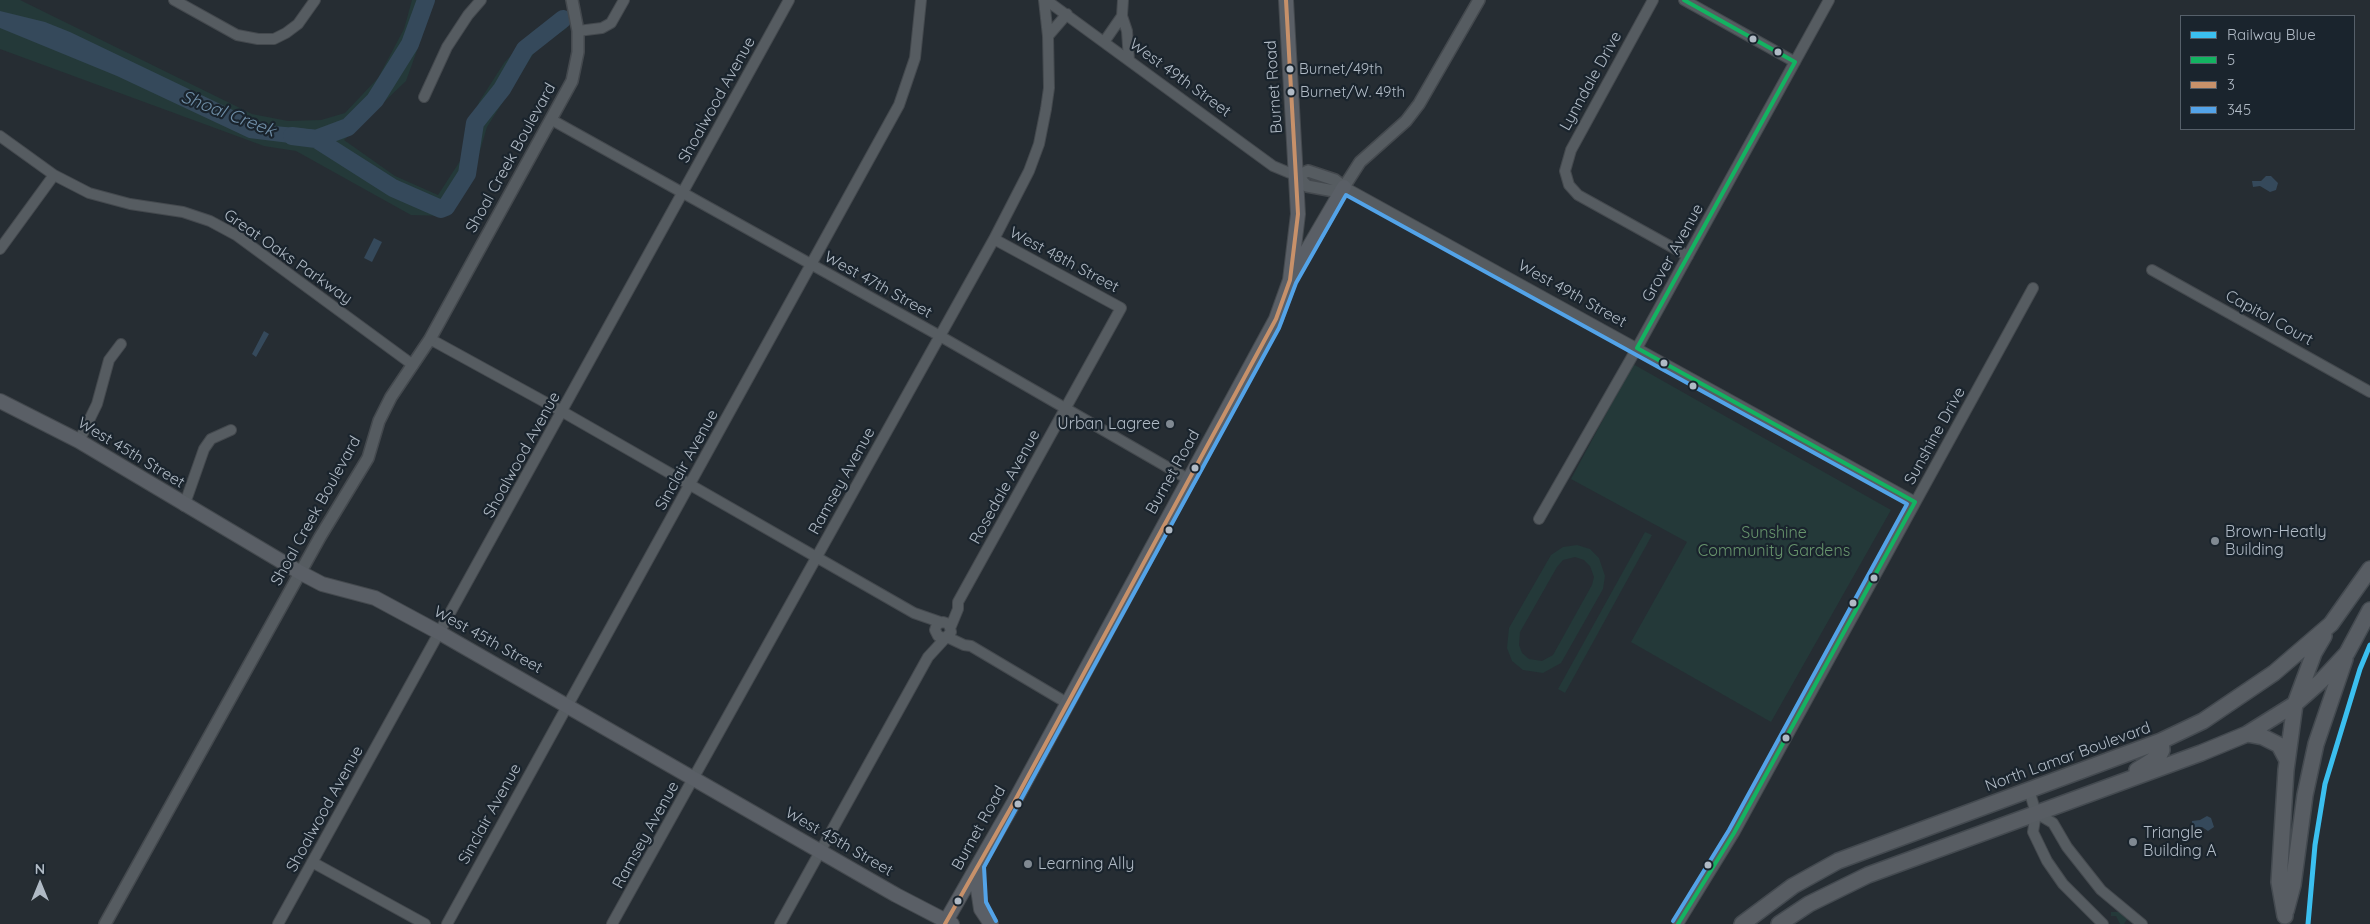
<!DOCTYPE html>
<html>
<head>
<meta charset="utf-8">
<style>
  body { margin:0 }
  #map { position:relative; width:2370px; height:924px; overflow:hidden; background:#262d33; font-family:Quicksand,sans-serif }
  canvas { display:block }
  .legend { position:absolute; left:2180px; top:15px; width:175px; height:115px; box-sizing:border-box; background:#1a242d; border:1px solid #56606a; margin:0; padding:6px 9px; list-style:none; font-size:15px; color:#b0bac5 }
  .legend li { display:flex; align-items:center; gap:10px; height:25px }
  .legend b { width:25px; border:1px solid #56606a }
  .north { position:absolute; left:15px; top:859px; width:50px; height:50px; -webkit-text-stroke:4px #1a242d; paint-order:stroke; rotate:0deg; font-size:14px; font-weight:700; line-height:20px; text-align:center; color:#b0bac5 }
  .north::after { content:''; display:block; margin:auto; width:18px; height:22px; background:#b0bac5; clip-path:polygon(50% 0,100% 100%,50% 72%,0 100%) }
</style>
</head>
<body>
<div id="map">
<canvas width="2370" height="924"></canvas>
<ul class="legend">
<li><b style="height:6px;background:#3bbfef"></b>Railway Blue</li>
<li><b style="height:6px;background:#13b361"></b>5</li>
<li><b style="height:6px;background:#c7916a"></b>3</li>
<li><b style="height:6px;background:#53a3e8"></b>345</li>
</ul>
<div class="north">N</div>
</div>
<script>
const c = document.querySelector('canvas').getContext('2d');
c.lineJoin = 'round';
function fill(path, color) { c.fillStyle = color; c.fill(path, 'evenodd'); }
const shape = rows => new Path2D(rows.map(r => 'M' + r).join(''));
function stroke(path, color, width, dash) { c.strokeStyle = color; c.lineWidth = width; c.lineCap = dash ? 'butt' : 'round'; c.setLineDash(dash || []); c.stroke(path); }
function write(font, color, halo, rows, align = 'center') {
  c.font = font + ' Quicksand,sans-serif'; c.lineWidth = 4.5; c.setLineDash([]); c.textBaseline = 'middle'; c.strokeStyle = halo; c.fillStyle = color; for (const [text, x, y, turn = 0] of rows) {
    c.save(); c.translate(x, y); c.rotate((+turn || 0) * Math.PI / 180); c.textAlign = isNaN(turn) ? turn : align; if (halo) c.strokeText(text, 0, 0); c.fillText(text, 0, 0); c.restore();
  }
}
fill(shape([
  [0,0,20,0,252,114,288,121,321,120,345,113,378,78,404,29,412,0,435,0,406,81,344,140,395,176,438,195,462,158,466,138,479,102,504,63,532,32,559,13,567,28,537,48,487,127,476,164,448,216,411,215,296,151,264,146,0,49],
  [1633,364,1891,510,1771,722,1631,642,1687,542,1571,479],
  [1645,532,1652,535,1565,693,1558,689],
  [1577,545,1590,549,1599,558,1605,576,1603,589,1561,663,1543,673,1523,670,1512,661,1507,648,1509,628,1551,555,1563,547],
  [1575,557,1584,560,1590,566,1594,577,1592,585,1553,655,1542,661,1529,659,1522,653,1519,645,1520,632,1557,567,1563,560],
  [2111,912,2120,912,2128,918,2124,924,2120,924,2116,916,2111,916]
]), '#243939');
fill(shape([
  [0,11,45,22,70,32,264,125,317,130,314,146,249,138,117,76,0,28],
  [2266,176,2271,176,2278,183,2276,190,2270,192,2260,186,2253,187,2252,181,2261,181],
  [374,238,382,242,372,262,364,258],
  [264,331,269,334,256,357,252,354],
  [2207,816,2211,818,2214,827,2208,831,2202,827,2192,828,2192,821,2200,820]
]), '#35495b');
stroke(shape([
  [292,136,316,139,348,127,375,100,410,44,426,0],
  [316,139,393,188,441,209,446,207,467,174,475,123,502,89,525,49,563,19]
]), '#35495b', 18);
const minor = shape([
  [174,0,237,35,258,39,274,39,286,33,298,24,315,0],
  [1044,0,1048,36],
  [1046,0,1273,166,1297,176],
  [1653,0,1571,150,1565,171,1569,185,1578,195,1688,256],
  [1684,0,1795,62],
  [1122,16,1127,31,1129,60],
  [578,31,602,28,611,23,624,0],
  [1104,42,1122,16,1123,0],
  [424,97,447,47,468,15,481,0],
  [552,120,940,336,1188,479],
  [0,136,54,175,89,193,130,204,183,212,210,221,236,235,413,365],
  [1344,187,1915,502],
  [0,249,54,175],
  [2152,270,2370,392],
  [430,339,563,412,914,613,940,622],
  [79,441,97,404,109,360,121,344],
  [184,506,204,449,211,439,231,430],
  [1539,519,1637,348,1829,0],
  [951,626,958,609,958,602,1121,308,994,239],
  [947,637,964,645,971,646,1067,703],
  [2029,790,2036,813,2033,832,2047,861,2063,884,2103,924],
  [2036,813,2053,823,2067,847,2101,890,2142,924],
  [312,862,425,924],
  [278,924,789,0],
  [447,924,899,105,915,58,921,0],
  [612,924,994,239,1029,171,1039,144,1046,109,1049,88,1048,36,1067,14],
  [780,924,928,657,951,632,949,624,943,622,937,624,935,630,938,636,944,638],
  [1678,924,1734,833,2033,288]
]);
const tertiary = shape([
  [1308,171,1335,180,1344,187,1334,191,1307,186,1297,176,1308,171],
  [1344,187,1360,162,1406,121,1419,104,1479,0],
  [105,924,320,537,368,458,379,421,391,397,430,339,572,81,578,52,578,31,572,0]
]);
const secondary = shape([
  [1295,271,1344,187],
  [0,401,79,441,301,573,322,584,375,598,440,633,896,895,952,924],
  [978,868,978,889,981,909,991,924],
  [946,921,1013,804,1276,319,1290,280,1298,214,1286,0]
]);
const primary = shape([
  [2247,734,2263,737,2279,745,2287,760],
  [2137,770,2159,756,2162,750,2161,741],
  [2286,911,2293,885,2305,795,2316,744,2345,659],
  [2285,916,2279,882,2286,770,2295,704,2314,653,2324,636],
  [1742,924,1793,886,1838,861,2161,741,2203,721,2274,673,2331,624,2370,569],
  [1779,924,1809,904,1868,875,2201,753,2247,734,2295,704,2321,681,2347,653,2370,610]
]);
stroke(minor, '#44494e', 12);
stroke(tertiary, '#44494e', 14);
stroke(secondary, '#44494e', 16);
stroke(primary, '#444a50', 18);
stroke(minor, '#565c61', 10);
stroke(tertiary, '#565c61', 11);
stroke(secondary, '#5a5f66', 14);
stroke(primary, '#585d63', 15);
stroke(shape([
  [1684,0,1795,62],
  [1637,348,1795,62],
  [1637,348,1915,502],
  [1678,924,1734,833,1915,502]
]), '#13b361', 4);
stroke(shape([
  [945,924,1013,804,1276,319,1290,280,1298,214,1286,0]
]), '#c7916a', 4);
stroke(shape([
  [996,921,986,902,984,867,1279,328,1296,283,1346,195,1907,504,1729,830,1673,921]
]), '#53a3e8', 4);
stroke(shape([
  [2308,924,2315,845,2325,784,2360,669,2370,645]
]), '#3bbfef', 5);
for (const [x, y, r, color] of [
  [1753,39,4.5,"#b0bac5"],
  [1778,52,4.5,"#b0bac5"],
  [1290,69,4.5,"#b0bac5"],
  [1291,92,4.5,"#b0bac5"],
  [1664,363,4.5,"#b0bac5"],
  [1693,386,4.5,"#b0bac5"],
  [1170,424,5,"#808992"],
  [1195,468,4.5,"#b0bac5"],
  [1169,530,4.5,"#b0bac5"],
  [2215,541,5,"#808992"],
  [1874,578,4.5,"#b0bac5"],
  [1853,603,4.5,"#b0bac5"],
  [1786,738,4.5,"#b0bac5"],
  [1018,804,4.5,"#b0bac5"],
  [2133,842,5,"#808992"],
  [1028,864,5,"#808992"],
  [1708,865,4.5,"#b0bac5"],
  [958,901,4.5,"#b0bac5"]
]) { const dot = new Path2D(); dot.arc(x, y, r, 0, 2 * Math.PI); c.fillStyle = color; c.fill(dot); stroke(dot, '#1a242d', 2); }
write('15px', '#b0bac5', '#1a242d', [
  ["Burnet/49th",1299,69],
  ["Burnet/W. 49th",1300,92]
], 'left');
write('16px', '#b0bac5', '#1a242d', [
  ["West 49th Street",1180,78,36],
  ["Lynndale Drive",1591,81,-61],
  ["Burnet Road",1274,87,-94],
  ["Shoalwood Avenue",717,100,-61],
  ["Shoal Creek Boulevard",511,158,-61],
  ["Grover Avenue",1673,253,-61],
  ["Great Oaks Parkway",288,257,35],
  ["West 48th Street",1064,260,28],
  ["West 47th Street",878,285,29],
  ["West 49th Street",1572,294,29],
  ["Capitol Court",2269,318,29],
  ["Sunshine Drive",1935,436,-61],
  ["West 45th Street",131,453,31],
  ["Shoalwood Avenue",522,455,-61],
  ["Sinclair Avenue",687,460,-61],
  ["Burnet Road",1173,472,-61],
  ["Ramsey Avenue",842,481,-61],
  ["Rosedale Avenue",1005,487,-61],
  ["Shoal Creek Boulevard",316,511,-61],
  ["West 45th Street",488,640,29],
  ["North Lamar Boulevard",2068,757,-20],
  ["Shoalwood Avenue",325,809,-61],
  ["Sinclair Avenue",490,814,-61],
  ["Burnet Road",979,828,-61],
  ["Ramsey Avenue",646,835,-61],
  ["West 45th Street",839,842,30]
]);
write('16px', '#b0bac5', '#1a242d', [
  ["Urban Lagree",1160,424,"right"],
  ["Brown-Heatly",2225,532],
  ["Building",2225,550],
  ["Triangle",2143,833],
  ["Building A",2143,851],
  ["Learning Ally",1038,864]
], 'left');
write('16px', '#68956d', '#1a242d', [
  ["Sunshine",1774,533],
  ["Community Gardens",1774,551]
]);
write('italic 18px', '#708fa8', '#1a242d', [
  ["Shoal Creek",228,114,21]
]);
</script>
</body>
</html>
